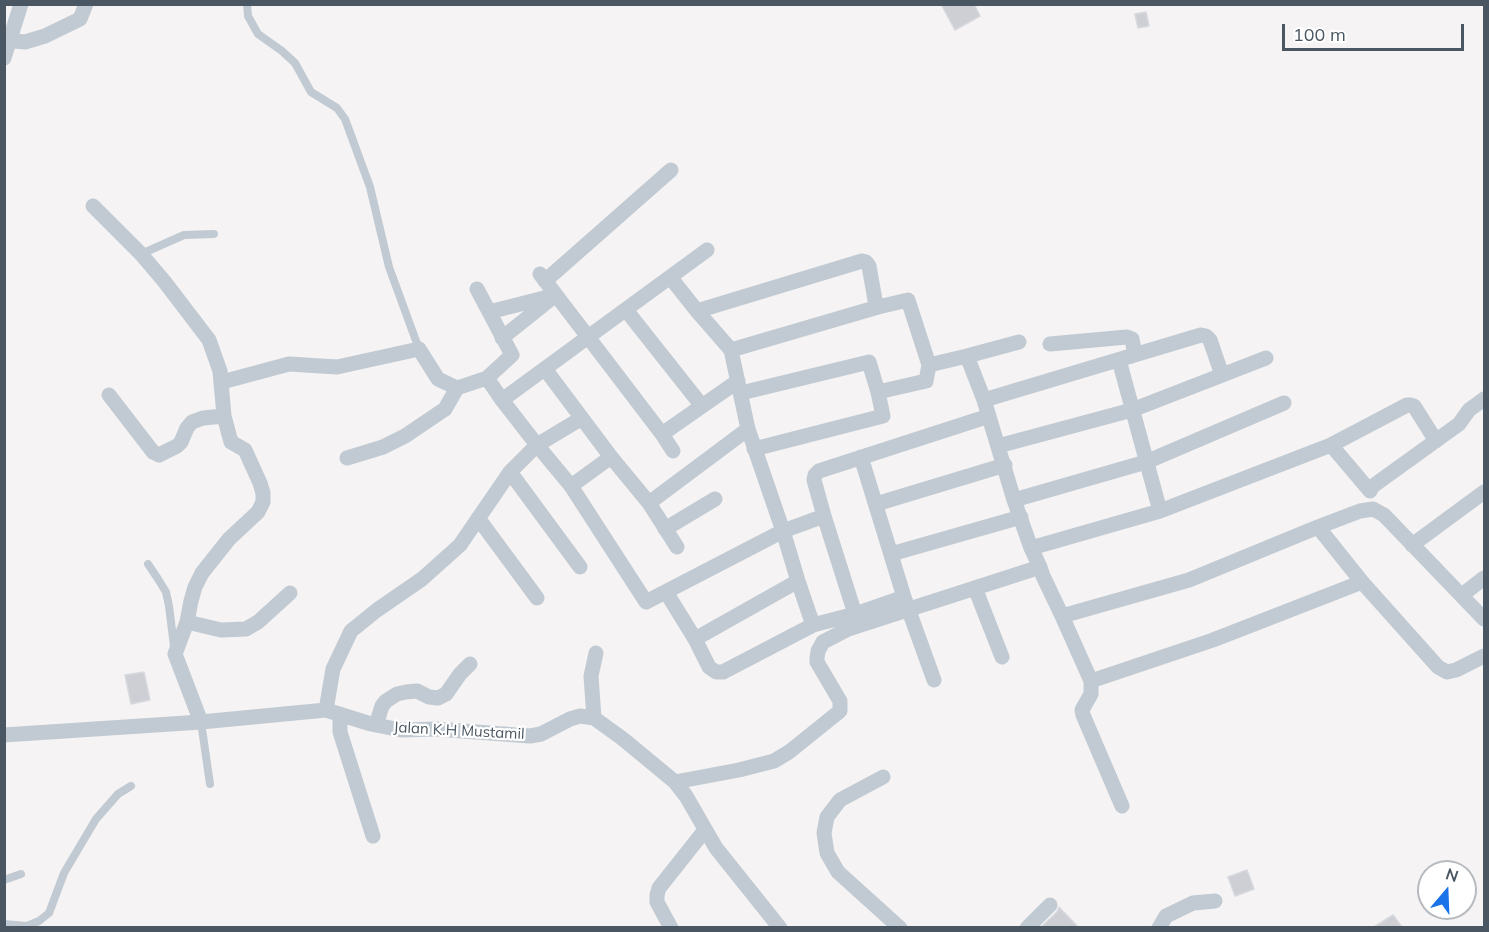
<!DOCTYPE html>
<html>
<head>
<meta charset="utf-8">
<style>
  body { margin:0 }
  #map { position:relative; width:1489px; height:932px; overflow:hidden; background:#f5f3f3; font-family:Mulish,sans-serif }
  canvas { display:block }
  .frame { position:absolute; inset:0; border:6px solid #4a5661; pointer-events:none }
  .north { position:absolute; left:1417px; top:860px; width:60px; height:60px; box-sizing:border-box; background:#fff; border:2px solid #b7bbc0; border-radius:50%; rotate:19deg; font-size:16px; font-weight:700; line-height:24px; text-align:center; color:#4a5661 }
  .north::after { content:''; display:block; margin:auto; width:21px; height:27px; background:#1a73e8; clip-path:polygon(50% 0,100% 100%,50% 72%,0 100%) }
  .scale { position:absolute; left:1282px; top:24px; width:182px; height:27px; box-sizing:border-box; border:3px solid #4a5661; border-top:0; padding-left:8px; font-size:18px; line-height:21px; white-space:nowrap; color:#4a5661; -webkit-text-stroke:4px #fff; paint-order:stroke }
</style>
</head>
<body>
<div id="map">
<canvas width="1489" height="932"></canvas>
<div class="frame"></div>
<div class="north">N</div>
<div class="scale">100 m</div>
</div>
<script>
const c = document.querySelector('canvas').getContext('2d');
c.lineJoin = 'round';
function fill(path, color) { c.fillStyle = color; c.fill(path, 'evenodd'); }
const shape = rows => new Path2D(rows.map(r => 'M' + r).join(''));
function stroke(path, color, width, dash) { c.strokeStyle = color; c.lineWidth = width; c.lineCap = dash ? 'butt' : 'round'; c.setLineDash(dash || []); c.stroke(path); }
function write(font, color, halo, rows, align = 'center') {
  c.font = font + ' Mulish,sans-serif'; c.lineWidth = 4.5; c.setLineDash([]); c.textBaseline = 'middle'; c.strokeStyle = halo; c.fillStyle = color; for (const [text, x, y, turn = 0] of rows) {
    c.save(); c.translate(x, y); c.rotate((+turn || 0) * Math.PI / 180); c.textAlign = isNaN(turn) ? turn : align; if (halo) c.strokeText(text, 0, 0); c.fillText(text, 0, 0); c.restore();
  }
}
const building = shape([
  [941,4,974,4,980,16,955,30,941,4],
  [1146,12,1149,26,1138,28,1135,14,1146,12],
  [144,672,150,700,131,704,125,675,144,672],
  [1247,870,1254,889,1235,896,1228,877,1247,870],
  [1059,907,1078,927,1041,927,1057,912,1059,907],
  [1393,915,1402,927,1374,927,1393,915]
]);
fill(building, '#cdcfd5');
stroke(building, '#d7d9de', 1.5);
stroke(shape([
  [247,4,248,16,258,34,282,51,295,63,311,92,337,108,345,119,370,187,389,267,419,349],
  [141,254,184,235,214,234],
  [148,564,158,579,166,592,169,606,174,646],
  [201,722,210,784],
  [4,880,21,874],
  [4,924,27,926,39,921,49,913,64,873,96,819,118,794,131,786]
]), '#c1cad2', 8);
stroke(shape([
  [4,40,25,42,45,36,80,19,86,4],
  [4,58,21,4],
  [93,206,141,254,164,281,209,340,220,371,224,416,231,442,245,450,260,483,263,493,263,502,258,512,229,539,202,573,195,587,191,601,187,622,175,654,201,722],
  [540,274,662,434,673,451],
  [670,277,697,311],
  [545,281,671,170],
  [477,289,512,355,487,378],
  [626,310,702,406],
  [489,312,556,295],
  [502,338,552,298],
  [1050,344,1127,337,1132,339,1135,355],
  [731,350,878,307],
  [967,356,1019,342],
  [545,369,611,457],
  [222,382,289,364,337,367,419,349,438,379,457,388,487,378,502,400,537,445,571,486,646,602,783,531,748,429,731,350,697,311,862,261,866,262,869,266,875,300,878,307,908,300,929,365,967,356,984,400],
  [878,392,926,381,929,365],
  [741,393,869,362,878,392,883,416,754,449],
  [109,395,153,452,159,455,177,446,181,442,187,428,192,422,203,418,224,416],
  [502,400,707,250],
  [662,434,738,381],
  [998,446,1132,410,1266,358],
  [861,457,904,597,934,680],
  [347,458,383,447,405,436,445,409,457,388],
  [510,472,580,567],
  [571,486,611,457,649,503,748,429],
  [1370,491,1331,445,1407,405,1411,405,1414,406,1436,441],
  [1370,491,1373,486,1459,424,1469,410,1484,399],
  [1014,500,1146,462,1284,403],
  [649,503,677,547],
  [876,504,1005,465],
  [1160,511,1331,445],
  [824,516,855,614],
  [478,518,537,598],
  [665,529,715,499],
  [1412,545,1484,492],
  [1031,548,1160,511,1119,360],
  [891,554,1021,517],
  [1040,567,1031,548,1014,500,984,400,1201,335,1206,336,1210,340,1222,375],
  [975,588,1002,657],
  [666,592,695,639,709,667,716,672,723,672,813,625],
  [1462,595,1484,578],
  [904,597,855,614,813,625,798,581,783,531,824,516,814,480,815,475,819,471,989,416],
  [1062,616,1091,681,1091,694,1082,710,1083,715,1122,806],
  [1484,619,1384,515,1373,509,1360,511,1318,527,1362,582,1438,667,1447,672,1456,670,1484,656],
  [187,622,221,630,246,629,258,622,290,593],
  [695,639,798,581],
  [1091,681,1213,640,1362,582],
  [326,710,333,669,351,631,377,610,422,579,460,545,510,472,537,445,582,418],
  [340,715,340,732,373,836],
  [594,718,591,676,596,653],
  [376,725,382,706,386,701,397,694,406,692,417,691,429,697,438,698,446,694,460,674,470,664],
  [4,735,201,722,326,710,371,724,401,730,436,729,530,736,541,734,570,719,580,716,594,718,623,739,675,782,686,796,716,848,780,928],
  [883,777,840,800,827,817,824,833,827,853,838,872,900,928],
  [675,782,739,770,774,761,789,752,840,711,840,701,817,662,817,658,818,651,823,642,848,629,1040,567,1043,576,1062,616,1189,580,1318,527],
  [671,928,657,902,657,895,659,888,705,830],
  [1027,928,1050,905],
  [1159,928,1166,916,1193,903,1215,901]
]), '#c1cad2', 15);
write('15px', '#4a5661', '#fff', [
  ["Jalan K.H Mustamil",459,731,3]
]);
</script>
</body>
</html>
